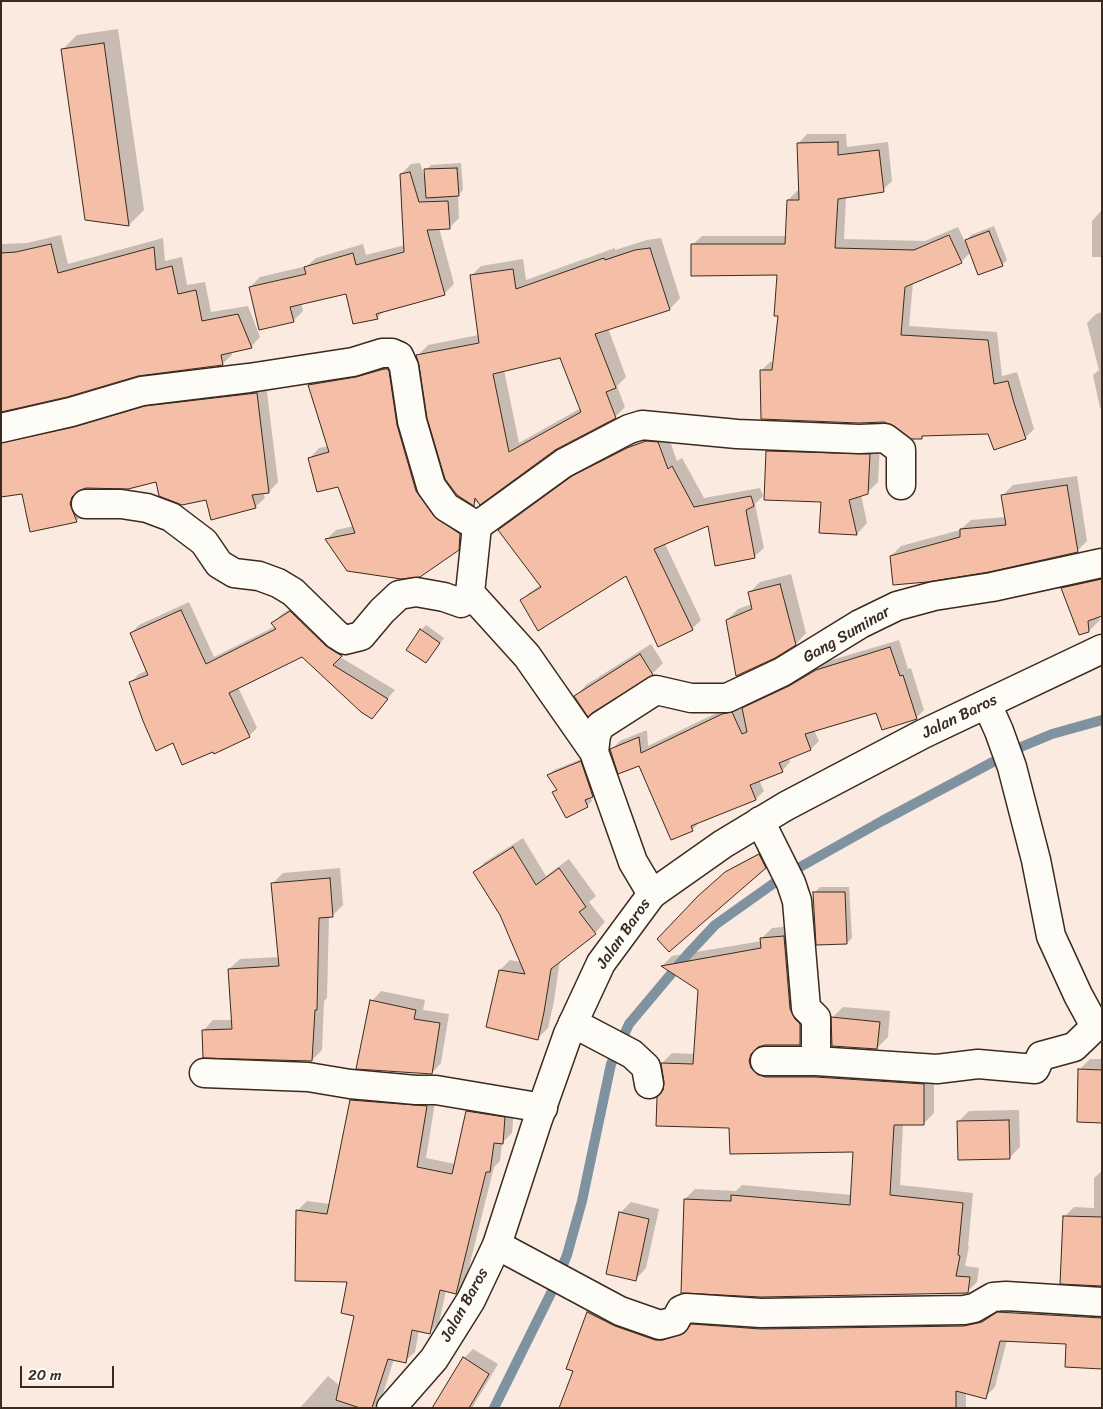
<!DOCTYPE html>
<html>
<head>
<meta charset="utf-8">
<style>
  body { margin:0 }
  #map { position:relative; width:1103px; height:1409px; overflow:hidden; background:#faeadf; font-family:Sriracha,sans-serif }
  canvas { display:block }
  .frame { position:absolute; inset:0; border:2px solid #3b2a1e; pointer-events:none }
  .scale { position:absolute; left:20px; top:1366px; width:94px; height:22px; box-sizing:border-box; border:2px solid #3b2a1e; border-top:0; padding-left:6px; font-size:15px; line-height:18px; white-space:nowrap; color:#3b2a1e; -webkit-text-stroke:4px #fdfcf7; paint-order:stroke }
</style>
</head>
<body>
<div id="map">
<canvas width="1103" height="1409"></canvas>
<div class="frame"></div>
<div class="scale">20 m</div>
</div>
<script>
const c = document.querySelector('canvas').getContext('2d');
c.lineJoin = 'round';
function fill(path, color) { c.fillStyle = color; c.fill(path, 'evenodd'); }
const shape = rows => new Path2D(rows.map(r => 'M' + r).join(''));
function stroke(path, color, width, dash) { c.strokeStyle = color; c.lineWidth = width; c.lineCap = dash ? 'butt' : 'round'; c.setLineDash(dash || []); c.stroke(path); }
function write(font, color, halo, rows, align = 'center') {
  c.font = font + ' Sriracha,sans-serif'; c.lineWidth = 4; c.setLineDash([]); c.textBaseline = 'middle'; c.strokeStyle = halo; c.fillStyle = color; for (const [text, x, y, turn = 0] of rows) {
    c.save(); c.translate(x, y); c.rotate((+turn || 0) * Math.PI / 180); c.textAlign = isNaN(turn) ? turn : align; if (halo) c.strokeText(text, 0, 0); c.fillText(text, 0, 0); c.restore();
  }
}
fill(shape([
  [118,29,144,210,129,225,86,218,62,50,77,35],
  [807,134,846,134,847,147,888,142,892,181,883,190,846,196,844,239,925,241,958,227,965,242,971,235,994,226,1007,260,1002,265,971,252,961,262,913,283,909,326,997,332,1002,376,1017,372,1034,429,1025,438,989,433,925,435,921,438,895,424,761,371,770,362,775,362,780,315,779,274,692,245,702,236,787,236,788,200,797,191,800,191,798,144],
  [420,163,425,179,426,170,431,165,461,163,463,190,458,195,459,218,449,228,439,228,454,284,444,294,384,311,377,318,347,293,301,303,303,311,293,321,250,287,260,277,307,266,316,258,363,244,366,255,405,245,401,174,411,164],
  [1101,211,1102,257,1092,257,1092,221],
  [61,235,68,264,163,238,165,261,182,257,187,285,205,282,211,312,248,306,260,337,251,347,231,351,232,355,222,364,1,386,1,244,27,243],
  [661,238,680,298,670,309,608,328,626,377,617,386,625,407,615,417,554,449,473,504,417,356,428,345,479,335,471,276,481,266,523,259,526,280,615,248,615,250,647,240],
  [561,357,581,408,519,443,504,370],
  [1102,312,1102,407,1100,408,1093,375,1099,370,1087,323,1096,314],
  [397,360,425,481,468,539,458,549,327,539,336,530,354,526,339,486,310,458,319,448,329,446,310,385,319,375],
  [266,384,278,482,269,492,263,492,265,498,255,507,207,499,157,481,81,489,80,494,86,512,76,521,23,493,1,495,1,430,156,397],
  [667,433,677,461,682,458,704,498,760,488,763,496,755,504,764,548,754,557,709,525,665,544,701,620,692,629,626,574,521,601,530,592,541,585,500,530,509,521,583,468,638,439],
  [778,441,880,444,878,482,867,493,861,495,867,523,857,534,821,532,822,501,767,451],
  [1077,476,1087,541,1077,551,891,556,901,546,960,530,971,520,1006,517,1003,495,1013,485],
  [1102,571,1102,615,1099,616,1100,620,1089,631,1063,588,1073,578],
  [791,574,806,633,796,644,727,620,738,609,752,604,749,593,760,582],
  [189,602,214,657,276,626,273,623,281,615,298,603,349,647,340,657,395,690,372,717,302,656,238,687,257,728,249,736,173,742,131,682,139,674,148,670,131,633,139,625],
  [426,625,444,638,426,662,421,630],
  [899,640,908,669,911,668,924,710,916,718,877,711,814,730,819,741,811,749,789,758,790,762,782,771,759,780,764,791,756,799,701,821,692,830,640,764,612,749,620,741,647,730,648,746,731,706,740,705,743,709,752,700,798,678,825,662],
  [651,644,663,663,652,674,592,711,576,696,586,685],
  [586,757,598,791,590,797,592,801,587,806,554,793,558,789,549,775,554,770],
  [523,838,546,876,569,859,596,896,589,902,605,922,595,933,560,960,554,1001,548,1028,537,1039,500,970,510,960,521,962,501,914,475,872,485,862],
  [765,850,770,862,765,867,704,891,733,867],
  [340,868,343,905,333,915,329,916,327,998,324,1001,322,1050,312,1060,203,1031,213,1020,233,1020,229,969,240,959,279,957,273,883,283,873],
  [820,887,849,887,852,938,847,943,815,892],
  [794,926,810,1034,800,1044,765,1044,760,1045,759,1051,934,1074,934,1113,924,1123,903,1123,900,1185,973,1193,968,1246,969,1246,965,1266,979,1268,977,1282,967,1292,761,1296,685,1199,695,1189,736,1191,742,1185,852,1195,854,1151,730,1126,665,1090,666,1082,662,1063,672,1053,695,1054,700,989,662,966,672,956,762,941,762,938,772,928],
  [381,991,425,1000,423,1010,449,1014,441,1063,432,1073,372,1001],
  [843,1007,890,1011,888,1037,877,1048,833,1017],
  [1090,1059,1102,1059,1102,1122,1079,1070],
  [361,1090,436,1096,426,1158,455,1164,468,1112,477,1102,514,1108,512,1133,502,1143,500,1161,494,1167,465,1283,456,1293,446,1291,439,1323,429,1333,419,1330,415,1352,405,1361,394,1359,381,1400,373,1408,359,1406,358,1408,300,1408,328,1376,340,1386,356,1315,349,1281,297,1211,307,1201,330,1204,351,1100],
  [1019,1110,1020,1147,1009,1158,958,1122,969,1111],
  [1102,1171,1102,1285,1065,1216,1074,1207,1094,1208,1094,1178],
  [631,1202,659,1209,646,1268,636,1279,620,1213],
  [598,1303,674,1331,692,1325,702,1315,1008,1303,1102,1308,1102,1368,1067,1343,1007,1340,995,1387,985,1397,966,1392,966,1408,833,1408,568,1368,588,1312],
  [473,1349,498,1364,472,1408,434,1408,464,1358]
]), '#0003');
stroke(shape([
  [494,1408,552,1291,567,1255,582,1201,611,1064,629,1024,687,955,715,925,784,876,882,821,1021,747,1052,734,1102,720]
]), '#7f92a0', 10);
const building = shape([
  [104,43,129,226,85,220,61,49,104,43],
  [838,142,838,155,879,150,884,192,838,199,835,248,914,250,949,235,962,263,905,287,901,335,988,340,994,384,1008,381,1014,403,1026,439,994,450,988,434,922,436,922,439,911,439,894,426,884,422,859,423,761,419,760,370,772,370,778,316,774,316,777,275,691,276,691,244,785,244,787,200,799,200,797,143,838,142],
  [457,168,459,196,426,198,424,169,457,168],
  [410,172,419,202,448,201,450,229,427,230,445,295,376,314,378,319,353,324,346,294,290,307,294,322,259,330,249,287,306,274,304,267,353,253,356,265,404,252,400,174,410,172],
  [989,231,1003,266,978,275,965,240,989,231],
  [51,244,58,273,154,247,156,270,172,266,178,294,196,290,202,321,238,314,252,348,221,355,223,365,138,376,67,397,1,412,1,253,16,252,51,244],
  [650,248,670,310,595,334,616,388,606,392,616,418,555,450,480,505,475,498,474,506,457,495,445,479,427,418,419,365,416,355,479,343,470,275,513,269,516,289,604,258,605,260,635,250,650,248],
  [560,358,581,412,509,452,493,374,560,358],
  [384,369,388,369,389,371,397,425,416,491,434,516,460,534,459,550,420,577,401,579,347,571,325,539,355,533,338,487,317,492,308,458,329,452,308,385,356,377,384,369],
  [257,393,269,493,252,495,256,508,211,520,206,500,182,505,159,496,156,482,128,489,86,488,78,491,72,497,70,504,77,522,30,532,22,494,1,497,1,443,74,427,145,406,257,393],
  [646,441,658,442,668,469,672,466,694,507,751,496,754,506,746,510,755,558,715,566,708,526,654,549,693,630,658,647,626,576,538,631,520,600,541,587,498,530,572,476,627,448,646,441],
  [766,451,870,454,868,494,849,500,857,535,819,533,821,502,764,500,766,451],
  [1067,485,1078,552,989,572,927,582,893,585,890,556,960,537,960,529,1006,525,1001,495,1067,485],
  [1102,579,1102,616,1088,621,1089,632,1079,635,1061,588,1102,579],
  [780,584,796,645,775,658,736,676,726,620,752,609,748,592,780,584],
  [181,610,206,664,276,629,271,623,290,611,326,646,342,656,333,665,388,699,372,719,361,712,302,657,229,693,250,737,214,754,213,752,182,765,173,743,156,751,143,721,129,682,148,675,130,633,181,610],
  [420,629,440,643,426,663,406,650,420,629],
  [890,647,900,676,903,675,917,719,882,730,876,713,805,734,811,750,779,763,783,772,750,785,756,800,691,826,693,831,671,840,639,766,618,774,610,749,639,737,641,753,722,714,732,712,742,734,747,732,742,708,789,686,816,670,890,647],
  [640,654,653,675,592,713,588,717,574,696,640,654],
  [581,761,593,797,585,800,588,807,566,818,552,792,557,790,547,775,581,761],
  [513,847,536,885,559,868,586,907,579,912,596,934,551,969,544,1012,538,1040,486,1027,499,970,525,974,500,915,473,872,513,847],
  [759,854,766,868,669,952,657,939,698,896,725,872,759,854],
  [330,878,333,917,319,918,317,1010,315,1010,312,1061,203,1058,202,1030,232,1029,228,969,279,966,271,883,330,878],
  [813,892,845,892,847,944,816,945,813,892],
  [784,936,790,1009,795,1019,800,1024,800,1045,765,1045,758,1047,751,1054,749,1061,751,1068,757,1074,765,1077,815,1077,924,1084,924,1125,894,1125,890,1195,963,1203,958,1255,960,1256,956,1276,970,1277,968,1293,761,1297,681,1293,684,1199,731,1201,731,1195,850,1205,853,1152,730,1154,729,1128,656,1126,657,1097,663,1090,664,1082,661,1063,693,1064,698,990,661,966,761,948,760,938,784,936],
  [370,1000,416,1010,414,1019,440,1023,432,1074,356,1069,370,1000],
  [831,1017,880,1022,877,1049,832,1046,831,1017],
  [1078,1069,1102,1070,1102,1123,1077,1122,1078,1069],
  [350,1100,427,1106,417,1167,452,1174,466,1111,505,1117,503,1144,494,1143,490,1172,486,1172,456,1294,440,1290,430,1334,412,1330,406,1363,388,1359,372,1408,360,1408,336,1400,354,1316,341,1313,347,1282,295,1281,296,1210,327,1214,350,1100],
  [1009,1120,1010,1159,958,1160,957,1121,1009,1120],
  [619,1212,649,1219,636,1281,606,1274,619,1212],
  [1063,1216,1102,1217,1102,1286,1060,1284,1063,1216],
  [587,1312,615,1326,655,1340,663,1340,684,1333,691,1324,761,1329,964,1326,982,1322,997,1312,1102,1318,1102,1369,1065,1367,1066,1344,1000,1341,986,1399,956,1391,956,1408,559,1408,573,1371,566,1369,587,1312],
  [463,1357,489,1374,469,1408,432,1408,463,1357]
]);
fill(building, '#f4bfa6');
stroke(building, '#3b2a1e', 1);
const minor = shape([
  [1,428,71,412,142,391,249,378,353,362,382,353,392,353,399,356,404,367,412,421,431,486,446,507,477,526,470,593,467,600,461,603,444,597,416,592,399,595,382,611,361,636,345,640,337,635,293,592,278,583,259,576,234,573,219,564,204,542,171,517,147,508,121,504,86,504],
  [477,526,564,463,629,429,642,425,737,434,859,439,885,438,901,450,901,485],
  [470,593,527,656,594,752,633,862,652,894],
  [987,704,999,731,1012,767,1036,860,1051,936,1078,995,1090,1017,1102,1025],
  [594,752,596,735,600,726,656,690,691,698,727,698,782,672,860,624,897,606,934,596,992,587,1102,563],
  [760,821,791,883,797,901,806,1008,816,1018,816,1061],
  [573,1023,632,1054,646,1067,649,1084],
  [765,1061,816,1061,937,1069,978,1064,1035,1069,1041,1056,1074,1047,1099,1023],
  [204,1073,308,1077,350,1084,416,1090,436,1090,543,1108],
  [497,1245,620,1311,660,1325,675,1321,681,1310,686,1308,761,1313,964,1310,974,1308,993,1297,1006,1296,1102,1302]
]);
const major = shape([
  [391,1408,434,1359,471,1300,497,1245,538,1119,568,1034,601,963,652,894,723,844,786,806,923,734,1102,649]
]);
stroke(minor, '#3b2a1e', 31);
stroke(major, '#3b2a1e', 31);
stroke(minor, '#fdfcf7', 28);
stroke(major, '#fdfcf7', 28);
write('16px', '#3b2a1e', '#fdfcf7', [
  ["Gang Suminar",847,635,-30],
  ["Jalan Baros",960,717,-26],
  ["Jalan Baros",624,934,-55],
  ["Jalan Baros",465,1305,-61]
]);
</script>
</body>
</html>
